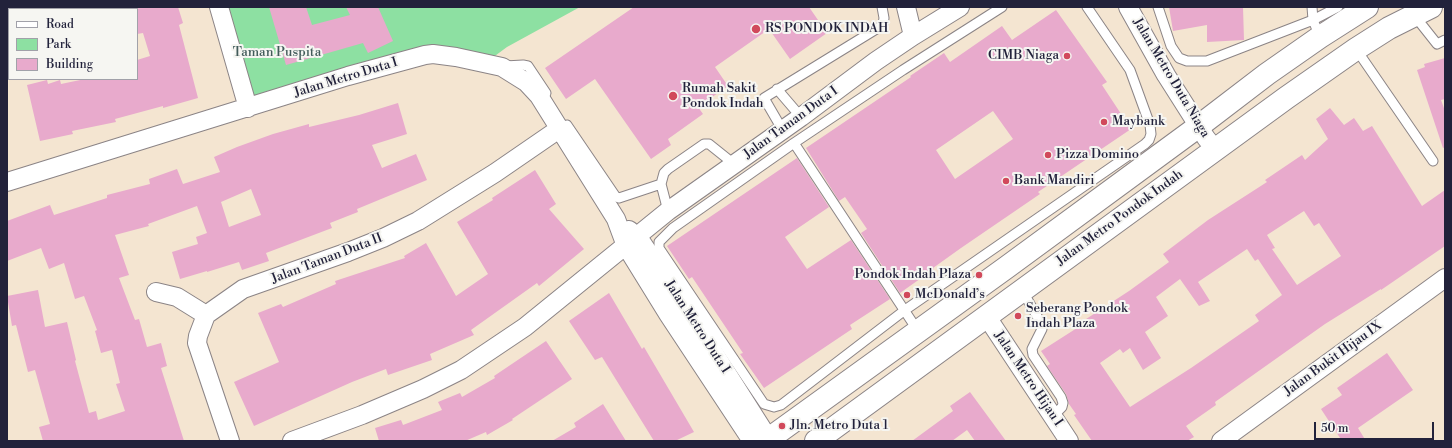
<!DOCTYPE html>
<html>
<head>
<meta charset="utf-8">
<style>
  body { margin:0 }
  #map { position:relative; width:1452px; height:448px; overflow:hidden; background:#f4e5d1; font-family:"Libre Bodoni",serif }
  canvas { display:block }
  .frame { position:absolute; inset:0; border:8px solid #22223b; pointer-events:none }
  .legend { position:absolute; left:8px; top:8px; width:130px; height:72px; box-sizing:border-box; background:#f6f6f2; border:1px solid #a1a1a9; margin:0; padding:5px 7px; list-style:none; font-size:12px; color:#22223b }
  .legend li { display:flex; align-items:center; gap:8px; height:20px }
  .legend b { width:20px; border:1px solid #a1a1a9 }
  .scale { position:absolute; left:1314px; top:422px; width:120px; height:18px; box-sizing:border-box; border:2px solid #22223b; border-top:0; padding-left:5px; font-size:12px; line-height:14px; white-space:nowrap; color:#22223b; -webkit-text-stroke:3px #f6f6f2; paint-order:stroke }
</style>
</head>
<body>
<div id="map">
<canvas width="1452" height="448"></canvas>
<div class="frame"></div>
<ul class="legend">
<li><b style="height:5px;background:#fff"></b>Road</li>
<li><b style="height:11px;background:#8de0a2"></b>Park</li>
<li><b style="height:11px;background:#e8aacc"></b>Building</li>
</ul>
<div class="scale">50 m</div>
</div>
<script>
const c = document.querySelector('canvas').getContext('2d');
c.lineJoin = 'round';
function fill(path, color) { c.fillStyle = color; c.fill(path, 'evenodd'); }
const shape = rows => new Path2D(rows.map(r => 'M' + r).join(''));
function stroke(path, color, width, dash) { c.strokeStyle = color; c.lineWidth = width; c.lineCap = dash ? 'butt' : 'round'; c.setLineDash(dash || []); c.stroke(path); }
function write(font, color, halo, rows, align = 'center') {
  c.font = font + ' "Libre Bodoni",serif'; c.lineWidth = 4; c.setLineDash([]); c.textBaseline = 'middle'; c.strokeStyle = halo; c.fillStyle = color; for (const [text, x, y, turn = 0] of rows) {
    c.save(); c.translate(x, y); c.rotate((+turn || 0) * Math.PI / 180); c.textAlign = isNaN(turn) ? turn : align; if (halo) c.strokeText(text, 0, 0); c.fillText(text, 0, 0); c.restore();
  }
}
fill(shape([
  [216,7,580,7,507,47,484,64,433,57,245,112]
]), '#8de0a2');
fill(shape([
  [137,7,178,7,183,23,179,25,198,98,163,108,163,106,115,119,116,122,72,131,73,134,40,141,27,85,47,80,48,84,60,80,61,84,85,79,137,79,137,60,150,56,143,33,137,34],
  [269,7,306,7,312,25,350,15,346,7,378,7,393,41,368,53,363,43,286,65],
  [634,7,809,7,827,33,790,59,769,29,715,67,728,86,698,107,703,114,668,139,671,145,651,159,595,79,566,99,545,68],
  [1169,7,1243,7,1244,40,1207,42,1207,25,1173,31],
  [1056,10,1107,82,1102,85,1131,129,1038,192,1040,194,961,248,933,268,934,269,900,293,861,233,867,229,845,197,839,201,806,148,911,77,910,76,944,53,950,62,1002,26,1012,40],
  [993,111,1013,139,955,179,936,150],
  [1445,58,1445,99,1441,100,1445,111,1445,147,1443,148,1417,70,1425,67,1424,64],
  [398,103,407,134,372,145,382,168,416,154,427,180,357,209,358,212,330,223,332,228,266,253,269,261,242,270,239,262,207,272,207,271,180,279,172,252,198,244,196,237,207,233,197,206,148,224,149,226,115,235,129,275,119,278,135,320,139,319,147,347,161,343,167,366,161,368,184,441,43,441,39,427,50,424,35,370,28,372,16,325,12,326,7,296,38,290,45,327,67,322,76,360,75,361,89,413,96,411,98,420,125,411,116,384,120,383,112,350,101,353,95,331,97,330,84,296,75,299,64,263,49,269,41,248,7,261,7,221,50,205,54,215,107,198,107,195,150,184,149,179,177,169,183,184,220,172,214,157,237,147,273,134,309,124,309,127,359,115],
  [251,189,261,215,229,227,221,202],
  [1330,108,1344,125,1354,118,1363,131,1372,126,1422,206,1445,190,1445,246,1381,290,1381,289,1325,324,1215,402,1216,405,1186,426,1194,437,1187,441,1092,441,1074,415,1076,414,1069,404,1066,394,1047,366,1050,364,1041,351,1077,328,1081,325,1080,323,1129,291,1169,262,1163,254,1208,220,1267,182,1265,180,1302,155,1305,160,1328,139,1316,119],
  [1304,211,1314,226,1319,223,1341,256,1297,285,1272,249,1275,248,1267,235],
  [1247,249,1255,261,1258,259,1282,295,1255,315,1259,321,1191,368,1130,407,1100,363,1120,349,1123,353,1130,348,1143,370,1161,358,1145,332,1168,316,1156,297,1180,279,1199,306,1210,301,1198,282],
  [797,158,829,207,785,237,807,269,851,240,890,299,850,325,852,329,764,388,740,354,743,353,692,277,689,279,667,246],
  [535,170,556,204,549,209,584,249,539,286,537,283,471,330,474,335,430,354,432,360,388,375,386,369,352,382,254,426,234,382,279,362,258,313,281,304,283,307,336,284,335,281,405,258,404,256,426,243,456,296,488,274,457,222,493,200,492,198],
  [609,293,642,349,644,347,694,432,675,441,654,441,602,357,595,360,569,321],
  [546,341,572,379,512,419,513,420,487,435,486,432,465,441,379,441,375,428,401,420,403,425,442,410,438,402,460,393,462,397,495,378,494,376],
  [1387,353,1413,390,1358,428,1366,441,1342,441,1321,409,1342,395,1337,388],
  [970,392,1006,441,975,441,967,430,952,441,912,441,953,411,950,406],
  [603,404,626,441,552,441,576,427,574,423]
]), '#e8aacc');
const service = shape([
  [1002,7,903,70,794,143,673,228,659,242,659,248,764,404,774,407,781,405,905,310,1145,144,1149,140,1151,134,1150,125,1130,70,1087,7],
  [1158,7,1171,46,1179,58,1187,61,1207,61,1313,20,1338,7],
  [1312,7,1313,20,1320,37],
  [1414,15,1437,44,1445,40],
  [1356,49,1433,161],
  [505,66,523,65,528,66,546,93],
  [777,89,801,117],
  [567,125,616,197,619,198,661,184],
  [782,129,764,98,878,28,883,24,884,18,882,7],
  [794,143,918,331],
  [668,211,661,184,664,173,668,169,704,144,709,144,734,164],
  [1022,290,1042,325,1042,329,1032,349,1033,355,1061,397,1063,403,1062,407,1053,416]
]);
const minor = shape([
  [219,7,248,108],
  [906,7,913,36],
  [1128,7,1166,75,1206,138,1215,149],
  [7,182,348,76,425,55,433,54,456,57,502,67,526,82,539,96,616,219,626,246,668,314,752,441],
  [629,230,638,237,683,304,770,441],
  [156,292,177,297,206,315],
  [987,317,1069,441],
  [230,441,197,343,198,336,206,315,243,289,348,252,383,238,418,221,495,173,559,129],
  [292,441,362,415,423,389,461,370,525,327,668,211,801,117,876,61,913,36,960,7],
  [1221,441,1445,278]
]);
const trunk = shape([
  [766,441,1007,267,1199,126,1267,74,1320,37,1367,7],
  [816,441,1286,98,1356,49,1389,28,1431,7]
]);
stroke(service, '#8b8486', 11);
stroke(minor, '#8b8486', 20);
stroke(trunk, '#8b8486', 24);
stroke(service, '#fff', 9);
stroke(minor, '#fff', 18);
stroke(trunk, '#fff', 22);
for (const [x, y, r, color] of [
  [756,29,5,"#d1495b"],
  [1067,56,4,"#d1495b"],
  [673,96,5,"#d1495b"],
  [1104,122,4,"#d1495b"],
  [1048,155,4,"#d1495b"],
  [1006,181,4,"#d1495b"],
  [979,275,4,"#d1495b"],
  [907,295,4,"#d1495b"],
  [1018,316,4,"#d1495b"],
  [782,426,4,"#d1495b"]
]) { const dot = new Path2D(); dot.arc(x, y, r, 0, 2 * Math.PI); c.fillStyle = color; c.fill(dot); stroke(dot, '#f6f6f2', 1.5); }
write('13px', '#22223b', '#f6f6f2', [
  ["RS PONDOK INDAH",765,29],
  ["CIMB Niaga",1059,56,"right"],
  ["Rumah Sakit",682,89],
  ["Pondok Indah",682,104],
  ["Maybank",1112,122],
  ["Pizza Domino",1056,155],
  ["Bank Mandiri",1014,181],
  ["Pondok Indah Plaza",971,275,"right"],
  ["McDonald’s",915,295],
  ["Seberang Pondok",1026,309],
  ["Indah Plaza",1026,324],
  ["Jln. Metro Duta 1",790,426]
], 'left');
write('13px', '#425b5a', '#f6f6f2', [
  ["Taman Puspita",277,53]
]);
write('13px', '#22223b', '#f6f6f2', [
  ["Jalan Metro Duta I",346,78,-17],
  ["Jalan Metro Duta Niaga",1171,78,59],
  ["Jalan Taman Duta I",791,123,-36],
  ["Jalan Metro Pondok Indah",1120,218,-36],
  ["Jalan Taman Duta II",327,259,-21],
  ["Jalan Metro Duta I",697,327,57],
  ["Jalan Bukit Hijau IX",1333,359,-36],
  ["Jalan Metro Hijau I",1028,379,56]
]);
</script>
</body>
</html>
